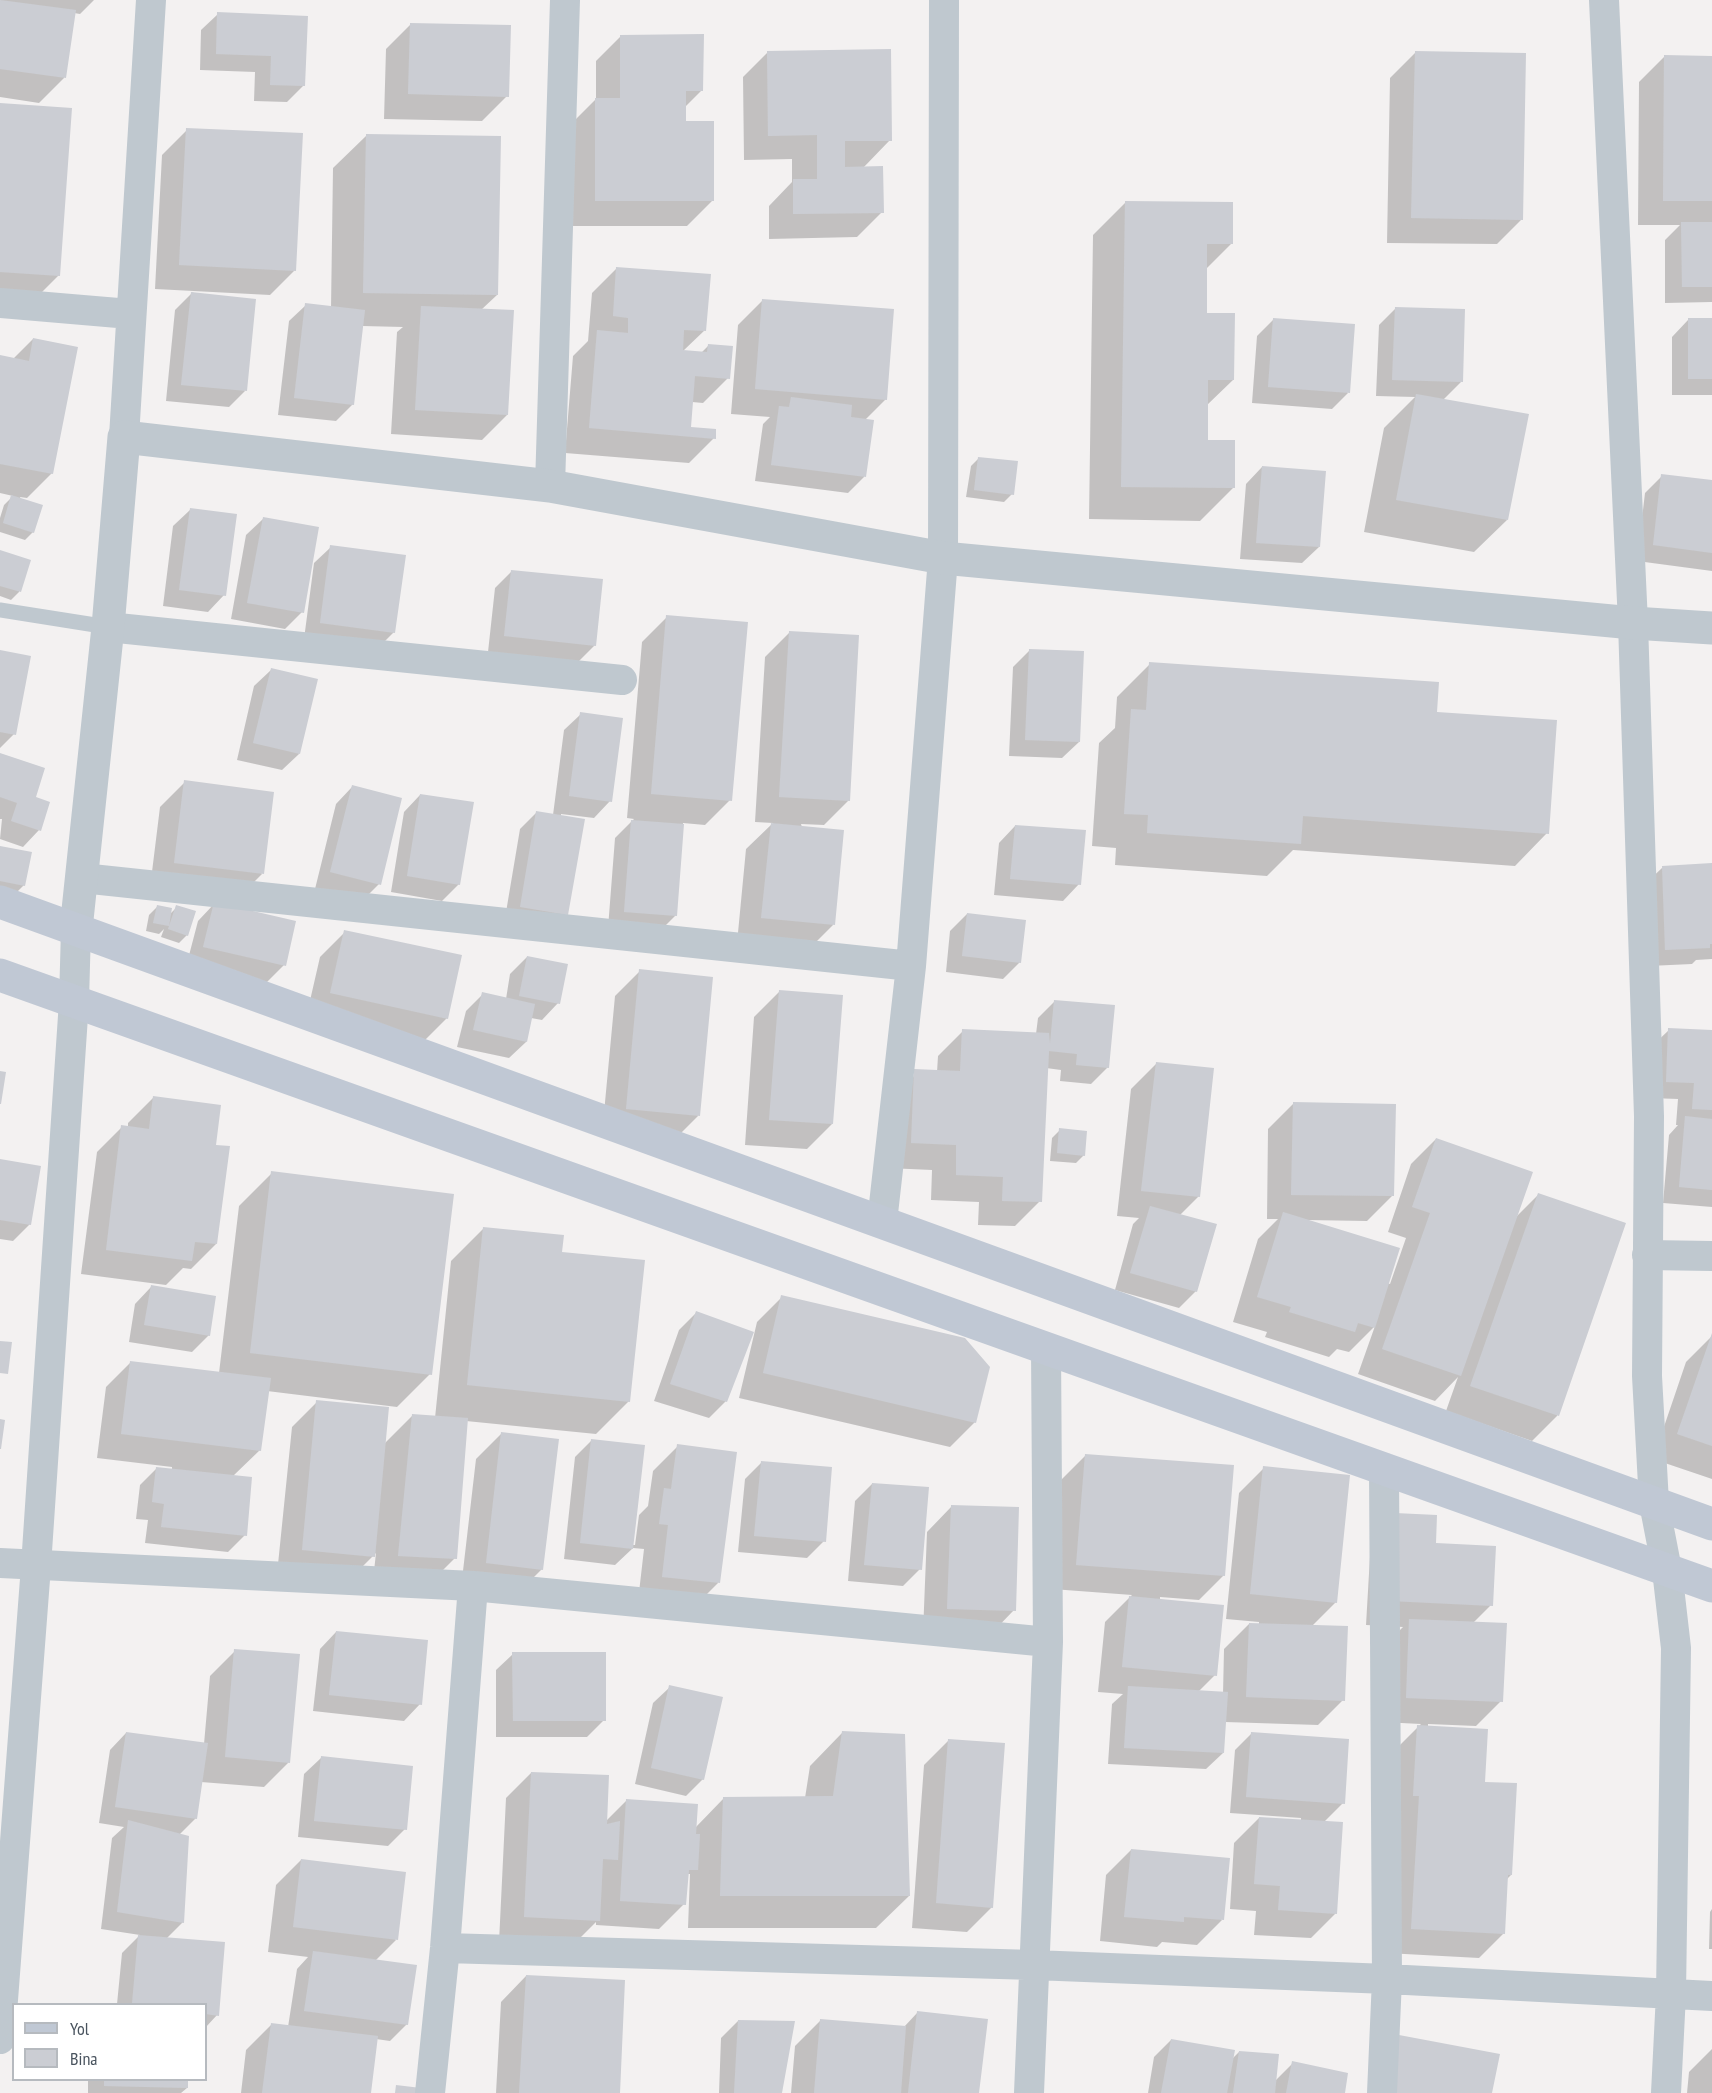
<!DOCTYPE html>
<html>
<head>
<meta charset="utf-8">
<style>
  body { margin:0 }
  #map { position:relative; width:1712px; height:2093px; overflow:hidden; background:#f3f1f1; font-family:"PT Sans Narrow",sans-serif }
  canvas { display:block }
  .legend { position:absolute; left:12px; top:2003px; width:195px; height:78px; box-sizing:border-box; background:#fff; border:2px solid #b6babf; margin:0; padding:8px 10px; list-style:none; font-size:18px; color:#49535e }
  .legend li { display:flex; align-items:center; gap:12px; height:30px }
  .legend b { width:30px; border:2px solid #b6babf }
</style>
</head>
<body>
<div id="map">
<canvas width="1712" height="2093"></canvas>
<ul class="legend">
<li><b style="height:8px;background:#c0c8d4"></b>Yol</li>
<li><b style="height:16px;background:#cbcdd3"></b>Bina</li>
</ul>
</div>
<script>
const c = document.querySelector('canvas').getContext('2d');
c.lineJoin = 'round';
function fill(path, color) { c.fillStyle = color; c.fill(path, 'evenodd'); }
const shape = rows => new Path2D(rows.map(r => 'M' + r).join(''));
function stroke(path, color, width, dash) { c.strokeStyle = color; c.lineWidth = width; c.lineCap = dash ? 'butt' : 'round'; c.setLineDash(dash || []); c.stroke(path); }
fill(shape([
  [0,0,94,0,80,14,74,13,64,78,39,103,0,97],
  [218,14,306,17,304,85,287,102,254,101,255,72,200,70,201,30],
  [411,24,507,96,482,121,384,119,386,49],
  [621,36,702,90,685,107,685,123,712,201,687,226,571,226,571,124,596,99,596,61],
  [768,52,890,140,863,168,882,212,857,237,769,239,769,206,792,182,792,159,744,160,743,77],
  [1415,53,1522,219,1497,244,1387,243,1390,78],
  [1664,57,1712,57,1712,302,1665,303,1665,240,1680,225,1638,225,1639,82],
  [0,105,59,275,26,308,0,306],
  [187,130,295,270,270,295,155,289,162,155],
  [366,136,497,295,481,310,507,415,482,440,391,434,397,332,403,327,362,326,353,404,336,421,278,415,289,321,306,305,331,308,333,168],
  [1125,203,1231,244,1205,270,1205,314,1233,380,1206,406,1206,442,1233,488,1200,521,1089,519,1093,235],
  [617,268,705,330,683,351,701,353,708,346,728,378,703,403,692,402,690,428,714,438,689,463,565,453,573,356,588,341,592,293],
  [193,292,245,391,229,407,166,401,175,310],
  [763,300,886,399,865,420,864,477,848,493,755,481,763,424,770,417,731,414,738,325],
  [1395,309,1461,382,1443,400,1507,520,1474,552,1364,532,1384,428,1415,397,1376,396,1379,325],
  [1274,319,1348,393,1332,409,1252,403,1257,336],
  [1688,320,1712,320,1712,395,1672,395,1672,337],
  [33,339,52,473,27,498,20,497,33,532,25,540,0,532,0,518,4,505,13,496,0,493,0,357,13,359],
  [979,458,1012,494,1004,502,966,497,971,466],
  [1262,467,1319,547,1302,563,1240,559,1246,484],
  [1662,476,1712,482,1712,571,1637,561,1645,493],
  [190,510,224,595,208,612,163,606,173,526],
  [263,519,302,612,285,629,231,619,246,535],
  [331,547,394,632,377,649,304,639,314,563],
  [0,551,29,561,19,592,11,600,0,596],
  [512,571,595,645,578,662,488,652,495,588],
  [667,617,730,800,705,825,683,823,676,915,659,932,608,928,615,838,634,819,627,818,642,642],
  [790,632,849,800,824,825,801,824,833,925,808,950,737,943,746,849,773,823,755,822,765,657],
  [1030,650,1079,742,1062,758,1009,756,1013,667],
  [0,651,14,734,0,748],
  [1150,664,1435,713,1547,833,1515,866,1293,850,1267,876,1115,865,1116,848,1092,846,1099,743,1115,728,1117,697],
  [271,670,299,754,282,770,237,760,254,686],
  [581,714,610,801,594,818,561,814,567,914,504,924,520,829,537,812,553,815,564,730],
  [0,755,34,798,39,830,23,847,0,839,2,819,0,819],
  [185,782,262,874,237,899,150,888,160,807],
  [352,787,379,884,363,900,315,889,336,804],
  [420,795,459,884,442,901,391,892,404,812],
  [1015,826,1079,884,1063,901,994,895,999,843],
  [0,847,24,885,7,902,0,900],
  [1712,865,1712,959,1696,960,1692,964,1649,966,1645,884,1662,868],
  [214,904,284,965,267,982,187,963,198,921],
  [157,907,170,914,177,907,187,935,179,943,161,937,164,929,159,934,146,931,149,915],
  [967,914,1020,962,1003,979,946,972,950,931],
  [345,932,447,1018,422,1043,306,1018,320,957],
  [527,957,558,1003,542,1020,531,1018,526,1042,509,1058,457,1047,466,1011,483,994,506,999,510,974],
  [640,971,698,1116,673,1141,602,1134,615,996],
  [779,992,832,1124,807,1149,745,1145,754,1017],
  [1054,1002,1108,1067,1091,1084,1060,1081,1061,1070,1046,1068,1040,1201,1015,1226,978,1225,979,1202,931,1200,932,1170,887,1168,915,1071,937,1072,938,1056,963,1031,1036,1034,1038,1018],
  [1669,1030,1712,1032,1712,1207,1663,1203,1669,1135,1678,1125,1676,1125,1678,1099,1650,1098,1652,1046],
  [1156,1064,1199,1196,1179,1216,1196,1291,1179,1308,1115,1290,1133,1224,1139,1218,1117,1216,1131,1089],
  [153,1098,215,1146,216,1244,191,1269,183,1268,166,1285,81,1274,97,1152,122,1127,128,1127,128,1123],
  [1293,1104,1392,1196,1367,1221,1305,1220,1387,1283,1390,1284,1406,1238,1388,1232,1411,1164,1436,1139,1515,1218,1538,1195,1624,1224,1557,1416,1532,1441,1446,1411,1458,1377,1435,1401,1358,1374,1375,1326,1349,1352,1337,1349,1329,1357,1265,1337,1267,1332,1233,1322,1258,1239,1278,1219,1267,1219,1268,1129],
  [1060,1130,1084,1155,1076,1163,1050,1161,1052,1138],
  [0,1161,30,1224,13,1241,0,1239],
  [272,1173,430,1374,397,1407,267,1391,260,1450,233,1476,245,1535,228,1552,145,1543,148,1520,136,1519,140,1485,156,1469,172,1470,172,1467,97,1458,106,1387,131,1362,219,1373,239,1206],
  [484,1228,561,1253,629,1401,596,1434,466,1421,455,1558,430,1583,373,1580,376,1553,348,1581,277,1574,292,1427,317,1402,384,1444,412,1416,435,1418,451,1261],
  [151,1287,209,1335,192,1352,129,1342,135,1304],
  [782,1297,975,1422,950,1447,739,1398,757,1322],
  [696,1313,726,1401,709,1418,654,1401,679,1330],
  [1711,1337,1712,1337,1712,1479,1653,1459,1686,1362],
  [501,1434,542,1569,517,1594,461,1588,476,1459],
  [591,1441,632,1545,635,1545,639,1515,648,1506,653,1471,678,1446,718,1583,693,1608,638,1601,644,1549,633,1548,615,1565,564,1559,575,1457],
  [1085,1456,1224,1575,1199,1600,1160,1597,1160,1600,1215,1675,1198,1692,1223,1694,1224,1649,1249,1624,1259,1624,1259,1622,1226,1619,1239,1493,1264,1468,1336,1602,1312,1626,1343,1700,1318,1725,1225,1722,1223,1753,1206,1769,1108,1764,1112,1704,1123,1694,1098,1692,1105,1622,1132,1595,1052,1589,1060,1481],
  [762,1462,824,1541,807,1558,738,1552,745,1479],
  [872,1484,920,1569,903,1586,848,1581,855,1501],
  [952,1506,1014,1610,989,1636,923,1633,927,1532],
  [1371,1539,1434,1544,1491,1605,1473,1623,1501,1701,1476,1726,1428,1724,1428,1727,1484,1783,1511,1875,1507,1879,1504,1933,1479,1958,1386,1953,1393,1752,1421,1724,1381,1722,1385,1645,1403,1627,1366,1625],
  [336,1632,420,1704,404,1721,313,1711,320,1649],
  [235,1651,289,1762,264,1787,201,1782,196,1818,179,1835,183,1922,166,1939,217,2015,206,2027,206,2004,117,2004,122,1953,140,1935,101,1929,112,1838,124,1827,99,1823,110,1750,126,1733,204,1744,210,1676],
  [513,1654,604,1720,587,1737,496,1737,496,1670],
  [670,1687,703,1779,686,1796,635,1784,653,1703],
  [842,1733,909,1896,876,1928,688,1928,690,1874,687,1874,684,1904,659,1929,596,1925,596,1922,573,1945,499,1942,506,1798,531,1773,605,1822,627,1800,695,1828,724,1798,805,1798,810,1766],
  [1252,1733,1343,1803,1324,1822,1336,1913,1311,1938,1254,1935,1256,1911,1230,1909,1234,1843,1259,1818,1301,1821,1301,1818,1230,1813,1235,1750],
  [949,1740,992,1907,967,1932,912,1928,924,1765],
  [321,1758,405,1829,388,1846,298,1837,304,1774],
  [1131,1850,1222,1920,1197,1945,1162,1942,1157,1947,1100,1941,1106,1875],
  [301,1860,396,1940,375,1961,407,2024,390,2041,376,2039,369,2093,241,2093,246,2050,271,2025,288,2027,297,1969,308,1957,268,1952,276,1885],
  [1712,1909,1712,1949,1709,1949,1710,1912],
  [526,1976,618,2093,496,2093,501,2002],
  [918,2012,978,2093,791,2093,795,2046,820,2021,903,2028],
  [738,2021,781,2093,719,2093,721,2038],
  [1171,2040,1231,2060,1239,2052,1275,2081,1293,2063,1343,2093,1148,2093,1154,2057],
  [1712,2049,1712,2093,1687,2093,1689,2072],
  [88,2080,186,2080,187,2088,181,2093,88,2093]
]), '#0003');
fill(shape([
  [0,0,76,10,66,78,0,69],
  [217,12,308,16,305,86,270,85,271,56,216,54],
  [410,23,511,25,509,97,408,94],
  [704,34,703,91,686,91,686,121,714,121,714,201,595,201,595,98,620,98,620,35],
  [891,49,892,141,845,141,845,167,883,166,884,213,793,214,793,179,817,179,817,135,768,136,767,51],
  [1415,51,1526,53,1523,220,1411,218],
  [1664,55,1712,56,1712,201,1663,201],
  [0,103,72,108,60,276,0,272],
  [186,128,303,133,296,271,179,265],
  [366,134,501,136,498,295,363,293],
  [1125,201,1233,202,1233,244,1207,244,1207,313,1235,313,1234,380,1208,380,1208,440,1235,440,1235,488,1121,487],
  [1681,222,1712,222,1712,287,1682,287],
  [616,267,711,274,706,331,684,330,683,350,707,352,708,344,733,346,730,379,695,376,691,427,716,429,716,439,589,428,597,330,628,333,628,318,613,316],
  [191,292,256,299,247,391,181,385],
  [762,299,894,309,887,400,755,389],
  [305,303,365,310,354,405,294,398],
  [421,306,514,310,508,415,415,410],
  [1395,307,1465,309,1463,382,1392,380],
  [1273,318,1355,324,1350,393,1268,387],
  [1688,318,1712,318,1712,379,1688,379],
  [33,338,78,347,53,474,0,464,0,355,29,361],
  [1416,394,1529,414,1508,520,1396,500],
  [791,397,852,405,851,417,874,420,866,477,771,465,779,406,789,407],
  [978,457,1018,461,1014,495,974,490],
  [1262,466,1326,471,1320,547,1256,543],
  [1661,474,1712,480,1712,553,1653,545],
  [11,495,43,505,34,533,3,523],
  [190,508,237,514,226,596,179,590],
  [263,517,319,527,304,613,247,603],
  [330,545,406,555,395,633,320,623],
  [0,550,31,560,21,592,0,586],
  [511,570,603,579,596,646,504,636],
  [666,615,748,622,732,801,651,794],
  [789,631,859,635,850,801,779,797],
  [1029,649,1084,651,1080,742,1025,740],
  [0,650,31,656,16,735,0,732],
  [1149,662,1439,682,1437,712,1557,720,1549,834,1303,816,1301,844,1147,833,1148,815,1124,814,1131,709,1146,710],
  [271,668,318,679,300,754,253,743],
  [580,712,623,718,612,802,569,796],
  [0,753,45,768,36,797,50,802,41,831,11,821,17,803,0,797],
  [184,780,274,792,264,874,174,863],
  [352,785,402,798,381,885,330,872],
  [420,794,474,802,460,885,407,876],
  [536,811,585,819,568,915,520,907],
  [631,820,684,824,677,916,624,912],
  [771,823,844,830,835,925,761,918],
  [1015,825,1086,830,1081,885,1010,879],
  [0,846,32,852,25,886,0,881],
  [1712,863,1712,944,1710,944,1710,948,1665,950,1662,866],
  [214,902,296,921,286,966,203,947],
  [157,905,172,908,169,926,153,923],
  [176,905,196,911,188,936,168,929],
  [967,913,1026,920,1021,963,962,956],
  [344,930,462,955,448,1019,330,993],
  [527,956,568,964,560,1004,519,996],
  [639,969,713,977,700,1116,626,1109],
  [779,990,843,995,833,1124,769,1120],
  [482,992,535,1004,527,1042,473,1030],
  [1054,1000,1115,1005,1109,1068,1076,1065,1077,1054,1049,1051,1042,1202,1002,1201,1003,1177,956,1175,956,1145,911,1143,914,1069,960,1071,962,1029,1049,1033,1050,1044],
  [1668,1028,1712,1030,1712,1110,1692,1109,1694,1083,1666,1082],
  [1156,1062,1214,1068,1200,1197,1141,1191],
  [0,1071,6,1072,1,1104,0,1104],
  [153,1096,221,1105,216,1145,230,1146,217,1244,195,1242,192,1261,106,1250,121,1125,149,1129],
  [1293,1102,1396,1104,1394,1196,1291,1195],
  [1685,1116,1712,1119,1712,1190,1679,1187],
  [1059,1128,1087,1131,1085,1156,1057,1153],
  [1436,1138,1533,1172,1461,1376,1382,1349,1430,1213,1412,1207],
  [0,1159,41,1166,31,1225,0,1220],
  [271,1171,454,1194,432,1375,250,1353],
  [1538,1193,1626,1223,1559,1416,1470,1386],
  [1150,1206,1217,1224,1197,1292,1130,1273],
  [1283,1212,1400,1248,1375,1328,1358,1323,1355,1332,1289,1312,1291,1307,1257,1297],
  [483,1227,564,1235,562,1252,645,1260,630,1402,467,1385],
  [151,1285,216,1296,210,1336,144,1325],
  [781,1295,965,1338,990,1367,976,1423,763,1373],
  [696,1311,754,1332,727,1402,670,1384],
  [1712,1333,1712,1446,1677,1434],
  [0,1341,12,1342,8,1374,0,1373],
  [130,1361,271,1378,261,1451,121,1434],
  [316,1400,389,1407,375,1557,302,1550],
  [412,1414,468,1418,457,1559,398,1556],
  [0,1419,5,1420,1,1449,0,1449],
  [501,1432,559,1439,543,1570,486,1563],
  [591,1439,645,1445,633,1549,580,1543],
  [677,1444,737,1452,720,1583,662,1577,668,1525,659,1524,664,1488,671,1489],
  [1085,1454,1234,1465,1225,1576,1076,1565],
  [761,1461,832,1467,826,1542,754,1536],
  [1263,1466,1350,1475,1337,1603,1250,1594],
  [156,1467,252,1477,247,1536,161,1527,164,1504,152,1502],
  [872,1483,929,1487,922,1570,864,1565],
  [951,1505,1019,1507,1016,1611,947,1609],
  [1395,1513,1437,1515,1436,1543,1496,1546,1493,1606,1390,1601],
  [1129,1596,1224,1605,1217,1676,1122,1667],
  [1409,1619,1507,1623,1503,1702,1406,1698],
  [1249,1623,1348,1626,1345,1701,1246,1697],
  [336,1631,428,1640,422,1705,329,1695],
  [234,1649,300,1654,290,1763,225,1757],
  [512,1652,606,1652,606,1721,513,1721],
  [669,1685,723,1697,704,1780,651,1768],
  [1128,1686,1228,1692,1224,1753,1124,1748],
  [1417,1725,1488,1729,1485,1782,1517,1783,1512,1875,1508,1875,1505,1934,1411,1929,1419,1796,1413,1796],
  [842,1731,905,1734,910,1896,720,1896,723,1797,833,1796],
  [126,1732,208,1743,197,1819,115,1807],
  [1251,1732,1349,1739,1345,1804,1246,1797],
  [948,1739,1005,1743,993,1908,936,1903],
  [321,1756,413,1766,407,1830,314,1821],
  [531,1772,609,1775,607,1824,620,1821,618,1860,603,1859,600,1921,524,1917],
  [626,1799,698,1804,696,1834,700,1834,698,1870,689,1870,686,1905,620,1901],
  [1259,1817,1343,1822,1337,1914,1278,1910,1280,1886,1254,1884],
  [128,1820,189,1836,184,1923,117,1912],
  [1131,1849,1230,1858,1224,1920,1184,1917,1184,1922,1124,1917],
  [301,1859,406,1872,398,1940,293,1927],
  [138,1935,225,1942,219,2016,206,2014,206,2004,132,2004],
  [313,1951,417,1965,408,2025,304,2011],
  [526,1975,625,1980,620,2093,519,2093],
  [917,2011,988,2019,979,2093,908,2093],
  [820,2019,906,2026,901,2093,814,2093],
  [738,2020,795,2021,782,2093,734,2093],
  [271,2023,378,2036,371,2093,262,2093],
  [1399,2035,1500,2054,1492,2093,1388,2093],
  [1171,2039,1235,2050,1227,2093,1161,2093],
  [1239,2051,1279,2054,1275,2093,1233,2093],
  [1292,2061,1348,2073,1345,2093,1286,2093],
  [104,2080,188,2080,188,2088,104,2086],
  [396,2085,421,2088,420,2093,395,2093]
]), '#cbcdd3');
stroke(shape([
  [0,610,108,627]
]), '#bfc8cf', 15);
stroke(shape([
  [1604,0,1633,623,1649,1116,1647,1376,1654,1503,1667,1570,1676,1648,1671,1994,1666,2093],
  [0,303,130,314],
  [124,437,151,0],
  [550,486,565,0],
  [108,627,622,680],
  [82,878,911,966],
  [882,1222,911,966,943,558,944,0],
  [1647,1255,1712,1256],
  [0,1563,473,1586,1048,1642],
  [445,1948,1034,1965,1387,1979,1712,1996],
  [0,2039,36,1566,74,1001,76,929],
  [430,2093,445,1948,473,1586],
  [1029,2093,1048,1642,1046,1348],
  [1382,2093,1387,1979,1384,1468]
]), '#bfc8cf', 30);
stroke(shape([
  [76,929,108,627,124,437,550,486,943,558,1633,623,1712,628]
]), '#bfc8cf', 33);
stroke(shape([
  [0,902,1712,1524],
  [0,975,1712,1586]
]), '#c0c8d4', 33);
</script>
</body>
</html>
